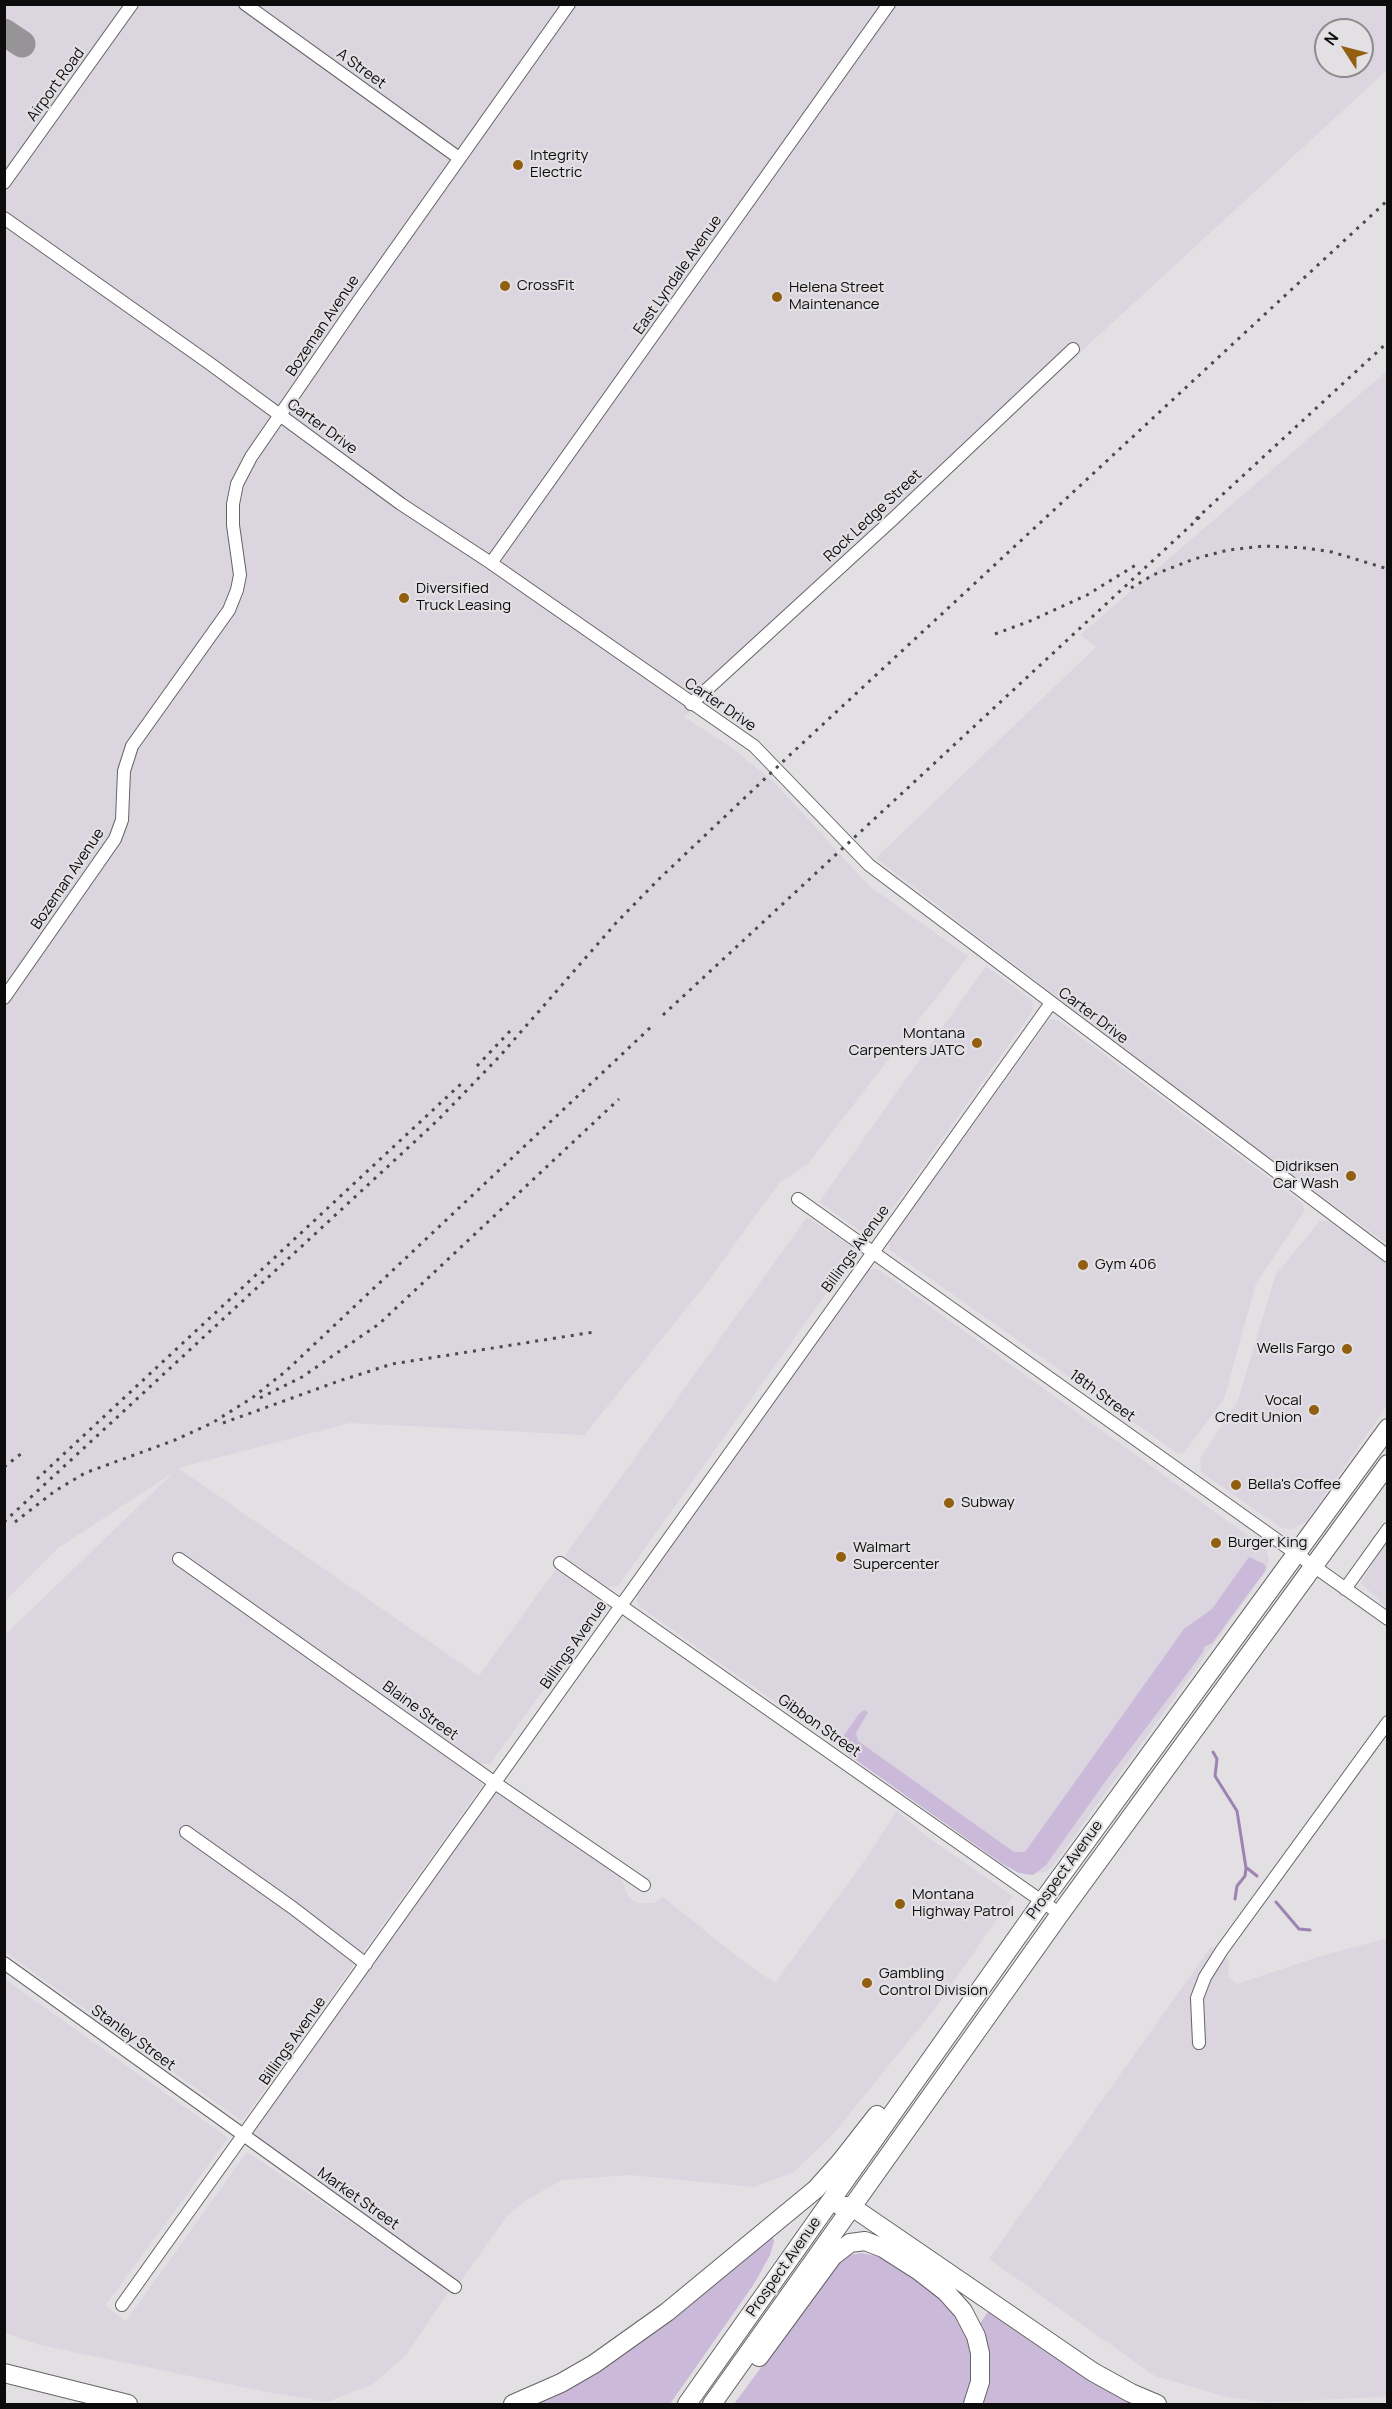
<!DOCTYPE html>
<html>
<head>
<meta charset="utf-8">
<style>
  body { margin:0 }
  #map { position:relative; width:1392px; height:2409px; overflow:hidden; background:#e2e0e3; font-family:Manrope,sans-serif }
  canvas { display:block }
  .frame { position:absolute; inset:0; border:6px solid #0c0c0d; pointer-events:none }
  .north { position:absolute; left:1314px; top:18px; width:60px; height:60px; box-sizing:border-box; background:#e2e0e3; border:2px solid #8c8b8d; border-radius:50%; rotate:306deg; font-size:16px; font-weight:700; line-height:24px; text-align:center; color:#0c0c0d }
  .north::after { content:''; display:block; margin:auto; width:21px; height:27px; background:#925f10; clip-path:polygon(50% 0,100% 100%,50% 72%,0 100%) }
</style>
</head>
<body>
<div id="map">
<canvas width="1392" height="2409"></canvas>
<div class="frame"></div>
<div class="north">N</div>
</div>
<script>
const c = document.querySelector('canvas').getContext('2d');
c.lineJoin = 'round';
function fill(path, color) { c.fillStyle = color; c.fill(path, 'evenodd'); }
const shape = rows => new Path2D(rows.map(r => 'M' + r).join(''));
function stroke(path, color, width, dash) { c.strokeStyle = color; c.lineWidth = width; c.lineCap = dash ? 'butt' : 'round'; c.setLineDash(dash || []); c.stroke(path); }
function write(font, color, halo, rows, align = 'center') {
  c.font = font + ' Manrope,sans-serif'; c.lineWidth = 4.5; c.setLineDash([]); c.textBaseline = 'middle'; c.strokeStyle = halo; c.fillStyle = color; for (const [text, x, y, turn = 0] of rows) {
    c.save(); c.translate(x, y); c.rotate((+turn || 0) * Math.PI / 180); c.textAlign = isNaN(turn) ? turn : align; if (halo) c.strokeText(text, 0, 0); c.fillText(text, 0, 0); c.restore();
  }
}
fill(shape([
  [5,5,138,5,5,191],
  [139,5,1387,5,1387,70,684,717,731,747,777,785,869,886,968,956,807,1165,779,1183,703,1288,584,1435,350,1423,178,1468,479,1676,556,1569,599,1600,601,1605,601,1610,490,1764,479,1764,438,1735,430,1745,483,1784,242,2121,5,1952,5,1635,174,1472,58,1548,5,1601,5,194],
  [1326,30,1362,30,1362,66,1326,66],
  [1387,371,1387,1244,1204,1110,876,858,1096,647,1080,635],
  [986,966,1033,1001,1032,1012,901,1197,873,1231,867,1234,862,1232,819,1202],
  [1050,1019,1058,1020,1302,1203,1305,1210,1256,1283,1224,1399,1183,1454,1177,1453,890,1250,889,1241],
  [807,1217,852,1247,853,1256,618,1586,607,1587,564,1557],
  [1320,1221,1329,1221,1387,1264,1387,1406,1305,1523,1291,1529,1281,1528,1201,1472,1200,1459,1238,1400,1276,1274],
  [869,1269,878,1269,1266,1549,1269,1560,1267,1570,1052,1867,1045,1872,1025,1875,1014,1869,640,1607,637,1601,637,1593],
  [1387,1540,1387,1608,1361,1583],
  [496,1790,619,1874,629,1898,637,1903,654,1903,663,1897,740,1959,775,1983,865,1860,897,1811,926,1836,1013,1896,934,2010,833,2134,794,2172,754,2187,630,2175,562,2180,528,2199,507,2216,458,2285,251,2136],
  [1387,1938,1387,2397,1267,2402,1230,2398,1155,2376,989,2259,1211,1947,1229,1960,1228,1977,1237,1984,1318,1957],
  [5,1979,228,2138,105,2306,126,2321,247,2152,450,2290,406,2355,373,2384,327,2402,267,2392,40,2345,5,2333]
]), '#dad5df');
fill(shape([
  [1249,1557,1264,1564,1266,1567,1265,1571,1212,1643,1204,1647,1203,1652,1189,1671,1105,1782,1046,1865,1033,1875,1019,1873,1001,1863,846,1753,842,1747,839,1748,840,1741,859,1714,864,1710,868,1712,856,1733,858,1741,1014,1852,1025,1852,1184,1629,1212,1609],
  [772,2235,774,2241,770,2255,754,2284,670,2404,528,2404],
  [861,2253,877,2256,930,2289,962,2321,971,2346,976,2373,965,2404,734,2404,837,2265,850,2255],
  [988,2312,1055,2356,1144,2404,979,2404,978,2326]
]), '#cab9d8');
stroke(shape([
  [1213,1752,1217,1759,1215,1776,1237,1811,1246,1868,1245,1876,1237,1886,1235,1899],
  [1247,1868,1257,1876],
  [1276,1902,1299,1929,1310,1930]
]), '#9c83b1', 3);
stroke(shape([
  [4,32,22,44]
]), '#969497', 27);
const minor = shape([
  [245,4,459,158],
  [4,183,132,4],
  [4,218,209,363,401,504,491,563,754,746,869,865,1388,1256],
  [491,563,889,4],
  [691,704,893,519,1073,349],
  [4,998,115,839,122,820,124,771,132,746,229,610,237,590,240,575,233,525,233,504,237,484,251,457,355,306,569,4],
  [798,1199,1388,1619],
  [179,1559,495,1783,644,1885],
  [560,1563,1060,1914],
  [1345,1589,1388,1529],
  [186,1832,293,1908,366,1964],
  [4,1963,455,2287],
  [1199,2043,1197,1998,1205,1977,1222,1950,1388,1722],
  [122,2305,1051,1003]
]);
const highway = shape([
  [840,2206,847,2206,858,2211,1093,2372,1131,2393,1157,2404],
  [759,2357,833,2256,850,2243,865,2241,883,2248,919,2271,946,2292,963,2311,976,2336,980,2353,980,2382,973,2404],
  [4,2373,128,2404],
  [513,2404,561,2383,594,2364,667,2312,816,2189,841,2161,877,2115],
  [687,2404,1042,1902,1388,1428],
  [712,2404,1060,1914,1388,1464]
]);
stroke(minor, '#656466', 14);
stroke(highway, '#656466', 20);
stroke(minor, '#fff', 12);
stroke(highway, '#fff', 18);
stroke(shape([
  [1196,519,1388,342],
  [1131,588,1153,575,1194,559,1228,550,1264,546,1305,548,1332,552,1388,569],
  [995,634,1030,621,1087,595,1139,563],
  [663,1015,1202,515],
  [477,1066,512,1029],
  [260,1398,302,1377,379,1324,619,1099],
  [223,1423,339,1381,392,1364,594,1332],
  [4,1467,22,1453],
  [37,1479,463,1082],
  [4,1522,438,1120,499,1057,616,923,659,879,792,753,1388,200],
  [15,1522,55,1491,85,1473,175,1440,212,1423,252,1398,286,1371,652,1026]
]), '#4a494b', 3, [3, 6]);
for (const [x, y, r, color] of [
  [518,165,6,"#925f10"],
  [505,286,6,"#925f10"],
  [777,297,6,"#925f10"],
  [404,598,6,"#925f10"],
  [977,1043,6,"#925f10"],
  [1351,1176,6,"#925f10"],
  [1083,1265,6,"#925f10"],
  [1347,1349,6,"#925f10"],
  [1314,1410,6,"#925f10"],
  [1236,1485,6,"#925f10"],
  [949,1503,6,"#925f10"],
  [1216,1543,6,"#925f10"],
  [841,1557,6,"#925f10"],
  [900,1904,6,"#925f10"],
  [867,1983,6,"#925f10"]
]) { const dot = new Path2D(); dot.arc(x, y, r, 0, 2 * Math.PI); c.fillStyle = color; c.fill(dot); stroke(dot, '#e2e0e3', 2); }
write('15px', '#0c0c0d', '#e2e0e3', [
  ["A Street",361,69,36],
  ["Airport Road",56,85,-54],
  ["East Lyndale Avenue",678,275,-55],
  ["Bozeman Avenue",323,326,-56],
  ["Carter Drive",322,427,36],
  ["Rock Ledge Street",873,516,-43],
  ["Carter Drive",720,705,34],
  ["Bozeman Avenue",68,879,-56],
  ["Carter Drive",1093,1016,37],
  ["Billings Avenue",856,1249,-54],
  ["18th Street",1102,1396,36],
  ["Billings Avenue",574,1645,-55],
  ["Blaine Street",420,1711,36],
  ["Gibbon Street",819,1726,35],
  ["Prospect Avenue",1065,1870,-54],
  ["Stanley Street",133,2038,36],
  ["Billings Avenue",293,2041,-55],
  ["Market Street",358,2199,35],
  ["Prospect Avenue",784,2267,-55]
]);
write('15px', '#0c0c0d', '#e2e0e3', [
  ["Integrity",530,156],
  ["Electric",530,173],
  ["CrossFit",517,286],
  ["Helena Street",789,288],
  ["Maintenance",789,305],
  ["Diversified",416,589],
  ["Truck Leasing",416,606],
  ["Montana",965,1034,"right"],
  ["Carpenters JATC",965,1051,"right"],
  ["Didriksen",1339,1167,"right"],
  ["Car Wash",1339,1184,"right"],
  ["Gym 406",1095,1265],
  ["Wells Fargo",1335,1349,"right"],
  ["Vocal",1302,1401,"right"],
  ["Credit Union",1302,1418,"right"],
  ["Bella's Coffee",1248,1485],
  ["Subway",961,1503],
  ["Burger King",1228,1543],
  ["Walmart",853,1548],
  ["Supercenter",853,1565],
  ["Montana",912,1895],
  ["Highway Patrol",912,1912],
  ["Gambling",879,1974],
  ["Control Division",879,1991]
], 'left');
</script>
</body>
</html>
